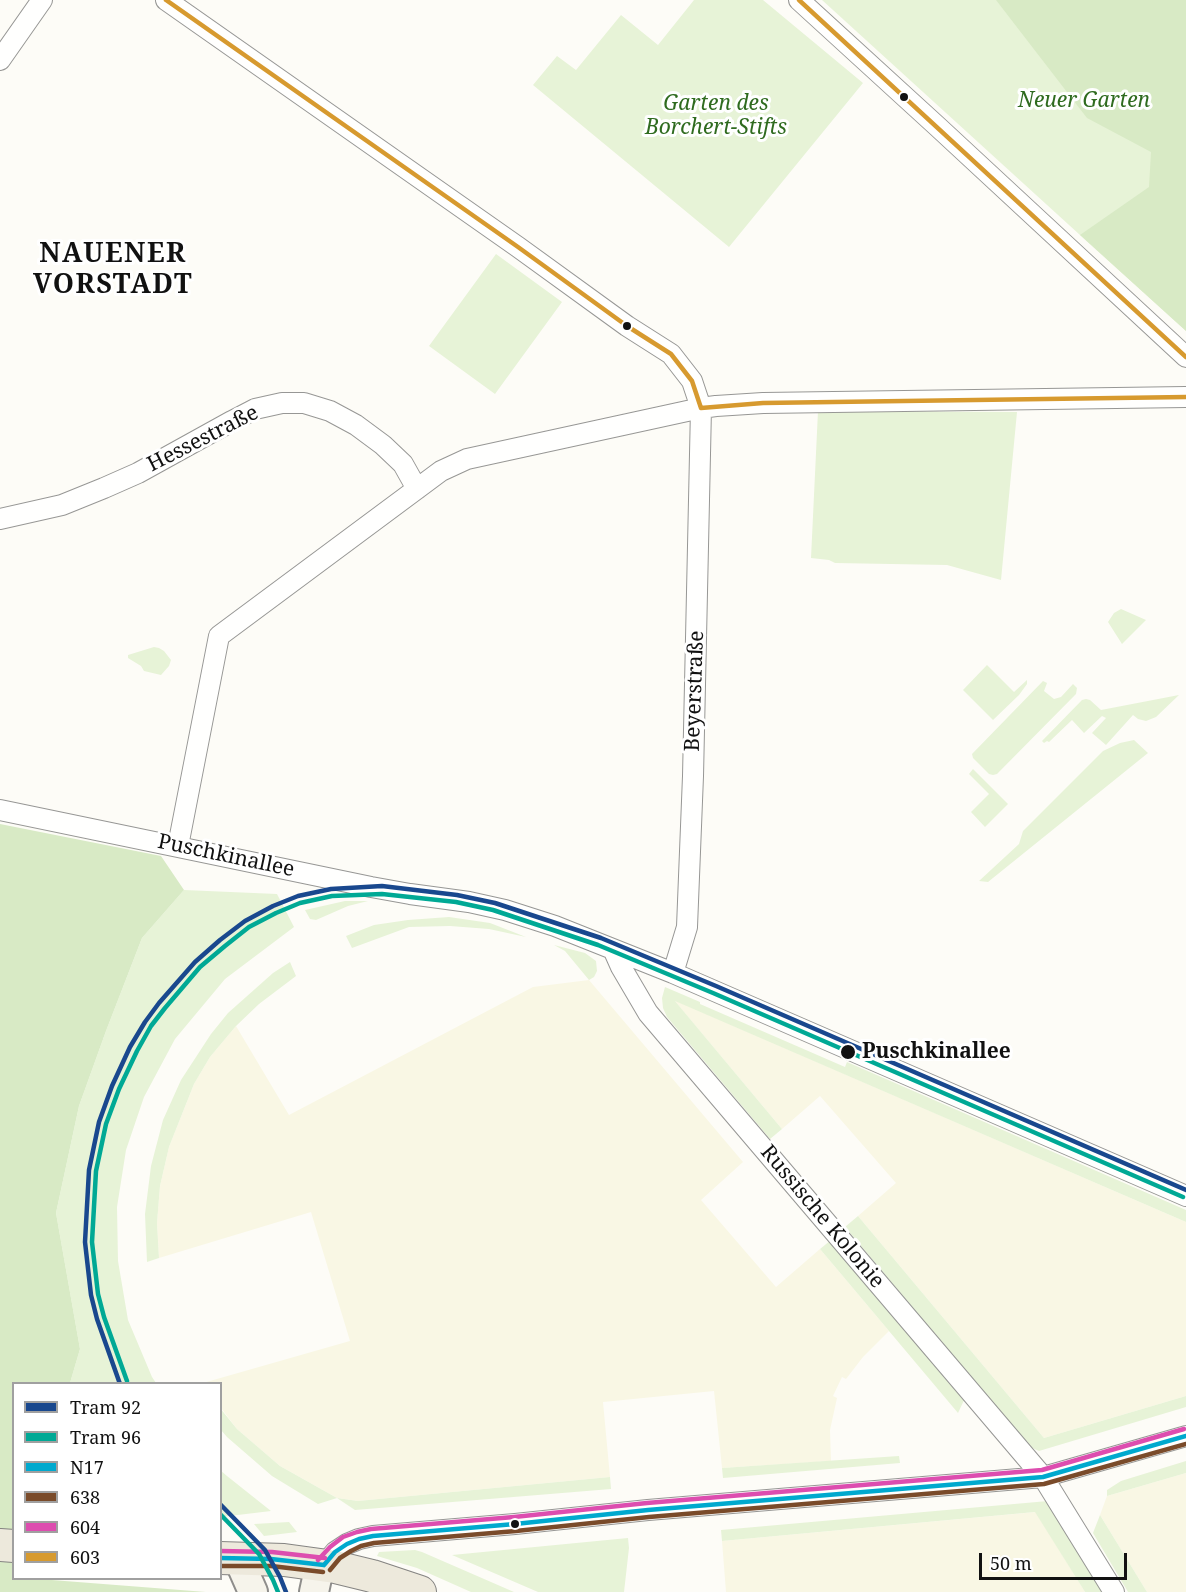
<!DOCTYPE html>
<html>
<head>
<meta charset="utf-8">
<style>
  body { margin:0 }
  #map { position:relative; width:1186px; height:1592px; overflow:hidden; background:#fdfcf7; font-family:"Noto Serif",serif }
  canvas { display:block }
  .legend { position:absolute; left:12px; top:1382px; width:210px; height:198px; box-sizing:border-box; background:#fff; border:2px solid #a0a0a0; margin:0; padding:8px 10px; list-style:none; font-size:18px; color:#111 }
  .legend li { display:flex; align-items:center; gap:12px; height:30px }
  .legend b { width:30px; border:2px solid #a0a0a0 }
  .scale { position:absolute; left:979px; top:1553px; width:148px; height:27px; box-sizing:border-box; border:3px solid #111; border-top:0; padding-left:8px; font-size:18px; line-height:21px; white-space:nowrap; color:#111; -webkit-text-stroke:4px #fff; paint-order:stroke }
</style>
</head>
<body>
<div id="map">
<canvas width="1186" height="1592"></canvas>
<ul class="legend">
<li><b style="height:8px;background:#19488e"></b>Tram 92</li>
<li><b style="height:8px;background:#00a995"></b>Tram 96</li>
<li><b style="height:8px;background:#00a9ce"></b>N17</li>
<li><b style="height:8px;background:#7a4b2a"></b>638</li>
<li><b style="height:8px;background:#dd4daf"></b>604</li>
<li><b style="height:8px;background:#d79a2f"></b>603</li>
</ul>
<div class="scale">50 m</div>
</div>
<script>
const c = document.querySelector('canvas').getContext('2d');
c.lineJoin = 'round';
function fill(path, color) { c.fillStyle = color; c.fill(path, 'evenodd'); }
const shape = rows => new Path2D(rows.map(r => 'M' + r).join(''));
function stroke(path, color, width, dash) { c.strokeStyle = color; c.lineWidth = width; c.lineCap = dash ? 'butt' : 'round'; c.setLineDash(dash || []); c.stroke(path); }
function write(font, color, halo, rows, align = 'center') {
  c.font = font + ' "Noto Serif",serif'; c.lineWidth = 6; c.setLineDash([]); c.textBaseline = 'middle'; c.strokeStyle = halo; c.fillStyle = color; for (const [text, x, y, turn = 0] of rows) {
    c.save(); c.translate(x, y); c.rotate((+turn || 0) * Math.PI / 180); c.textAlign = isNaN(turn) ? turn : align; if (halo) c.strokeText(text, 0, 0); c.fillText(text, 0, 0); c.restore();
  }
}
fill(shape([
  [589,980,743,1162,701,1200,776,1287,820,1249,889,1331,863,1357,846,1379,842,1377,833,1396,837,1398,830,1430,831,1461,722,1468,714,1391,603,1402,610,1477,358,1501,337,1498,280,1466,237,1429,221,1408,220,1384,203,1383,350,1341,311,1212,159,1258,157,1223,160,1186,169,1147,194,1084,210,1057,236,1026,289,1115,533,987],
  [674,1000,1186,1222,1186,1396,1044,1438,858,1216,896,1183,820,1096,782,1129],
  [1186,1473,1186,1592,1147,1592,1100,1515,1107,1496],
  [1036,1512,1085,1592,726,1592,722,1541]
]), '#f9f7e4');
fill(shape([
  [694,0,763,0,863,83,729,247,533,85,557,56,576,70,621,15,658,45],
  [822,0,1186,0,1186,331,1080,235],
  [496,254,562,302,495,394,429,346],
  [818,411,1017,412,1001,580,947,565,835,563,829,560,811,558],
  [1121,609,1146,620,1122,644,1108,622,1114,613],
  [154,647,159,648,164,651,171,660,169,666,161,675,144,671,141,666,128,658,128,655],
  [987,665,1014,692,1027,680,1027,684,1019,695,993,720,963,690],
  [1043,681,1047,683,1044,691,1054,699,1061,697,1073,684,1077,688,1076,694,997,774,993,775,989,774,973,758,972,754],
  [1179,695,1156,717,1146,721,1138,719,1133,715,1106,745,1092,733,1106,718,1102,716,1084,733,1072,720,1049,742,1047,741,1044,743,1042,741,1082,700,1086,699,1090,700,1101,710],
  [1134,740,1148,753,988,882,979,881,1019,844,1023,831,1103,751,1120,743],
  [973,769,1008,804,985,827,971,812,989,794,969,774],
  [184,890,277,894,294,927,225,979,175,1039,144,1097,126,1150,117,1207,118,1261,128,1320,152,1377,156,1383,70,1383,80,1349,56,1213,79,1106,106,1031,142,938],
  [345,901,368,901,348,906,316,920,310,919,305,910],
  [449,917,490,923,526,937,489,929,450,926,409,927,352,948,346,936,374,925,408,920],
  [554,945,585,953,596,961,597,971,594,977,589,980,565,951],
  [290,962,296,976,259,1004,236,1026,210,1057,194,1084,169,1147,160,1186,157,1223,159,1258,147,1262,145,1214,151,1166,163,1120,181,1080,211,1034,228,1013,273,973],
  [665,987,700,1002,700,1004,845,1067,847,1062,1186,1210,1186,1222,675,1001,782,1129,770,1139,667,1017,663,1008,662,998],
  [858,1216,1044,1438,1186,1396,1186,1407,1039,1451,1030,1447,845,1227],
  [831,1240,966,1396,958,1413,820,1249],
  [220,1408,237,1429,280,1466,337,1498,358,1501,610,1477,611,1489,355,1510,337,1498,318,1504,272,1476,227,1437,221,1430],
  [899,1456,900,1463,723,1478,722,1468],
  [1186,1461,1186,1473,1107,1496,1107,1490,1121,1481],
  [220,1470,227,1476,271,1511,221,1517],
  [1048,1501,1104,1592,1085,1592,1035,1512,722,1541,721,1530],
  [1100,1515,1147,1592,1128,1592,1093,1533],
  [289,1522,297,1532,264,1536,254,1524],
  [628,1538,629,1548,624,1592,538,1592,452,1555],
  [415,1550,422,1552,514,1592,471,1592,417,1568,377,1556,379,1552]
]), '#e7f3d7');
fill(shape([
  [996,0,1186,0,1186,331,1080,235,1149,187,1151,152,1087,118],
  [0,824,161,856,184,890,142,938,106,1031,79,1106,56,1213,80,1349,70,1383,14,1384,14,1578,39,1579,206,1592,0,1592]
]), '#d8eac5');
const street = shape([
  [166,0,518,247,627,326,671,354,692,381,701,408,693,776,687,927,673,973],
  [799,0,938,127,1186,357],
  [0,60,42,0],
  [0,519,62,505,104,488,138,473,232,421,255,409,282,403,304,403,330,411,356,425,383,445,403,464,417,489],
  [0,810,371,887,410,894,469,902,505,910,555,926,673,973,1186,1196],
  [178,846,219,636,441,471,467,459,701,408,716,406,763,403,1186,397],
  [613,949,621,967,648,1013,1043,1477,1114,1592],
  [324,1565,335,1552,347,1544,359,1539,373,1536,515,1524,648,1510,1043,1477,1186,1436]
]);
const secondary = shape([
  [238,1558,253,1592],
  [314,1592,317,1578,324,1565]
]);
const primary = shape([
  [0,1545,14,1546],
  [220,1558,284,1560,335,1567,372,1576,420,1592]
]);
stroke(street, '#979795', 22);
stroke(secondary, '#8e8d8b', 32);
stroke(primary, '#858482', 34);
stroke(street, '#fffffe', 20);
stroke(secondary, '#f6f4eb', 28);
stroke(primary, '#ede9dc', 32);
stroke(shape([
  [220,1558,271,1559,324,1565],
  [324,1565,335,1552,347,1544,359,1539,373,1536,515,1524,648,1510,1043,1477,1186,1436]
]), '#00a9ce', 4.5);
stroke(shape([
  [220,1566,271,1566,323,1572],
  [330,1570,340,1558,351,1551,361,1546,374,1543,516,1531,649,1517,1044,1484,1186,1444]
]), '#7a4b2a', 4.5);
stroke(shape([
  [220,1551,272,1552,325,1558],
  [318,1560,330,1547,343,1537,357,1532,371,1529,514,1517,647,1503,1042,1470,1184,1429]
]), '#dd4daf', 4.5);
stroke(shape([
  [166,0,518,247,627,326,671,354,692,381,701,408,763,403,1186,397],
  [799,0,1186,357]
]), '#d79a2f', 4.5);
stroke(shape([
  [120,1384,97,1319,91,1295,85,1242,89,1170,99,1122,112,1086,130,1047,145,1022,159,1003,195,962,220,940,245,921,273,906,298,896,331,889,382,886,457,895,495,903,601,938,716,986,1186,1190],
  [220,1504,265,1550,280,1577,286,1592]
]), '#19488e', 4.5);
stroke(shape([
  [127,1381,104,1317,98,1294,92,1242,96,1171,106,1124,119,1089,137,1051,151,1026,165,1008,200,967,225,946,249,927,276,913,300,903,332,896,382,894,456,902,493,910,598,945,713,993,1183,1197],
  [220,1514,259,1554,273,1580,278,1592]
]), '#00a995', 4.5);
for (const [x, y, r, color] of [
  [904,97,5,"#111"],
  [627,326,5,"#111"],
  [848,1052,8,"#111"],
  [515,1524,5,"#111"]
]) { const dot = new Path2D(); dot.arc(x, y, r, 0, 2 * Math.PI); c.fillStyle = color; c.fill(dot); stroke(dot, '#fff', 2); }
write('italic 21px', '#2f6b1f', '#fff', [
  ["Neuer Garten",1084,101],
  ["Garten des",716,104],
  ["Borchert-Stifts",716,128]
]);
write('21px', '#111', '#fff', [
  ["Hessestraße",203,439,-27],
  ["Beyerstraße",695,691,-88],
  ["Puschkinallee",226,856,12],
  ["Russische Kolonie",822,1217,50]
]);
write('bold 21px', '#111', '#fff', [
  ["Puschkinallee",862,1052]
], 'left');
c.letterSpacing = '1.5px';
write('bold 27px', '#111', '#fff', [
  ["NAUENER",113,254],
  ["VORSTADT",113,285]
]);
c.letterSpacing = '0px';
</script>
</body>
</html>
